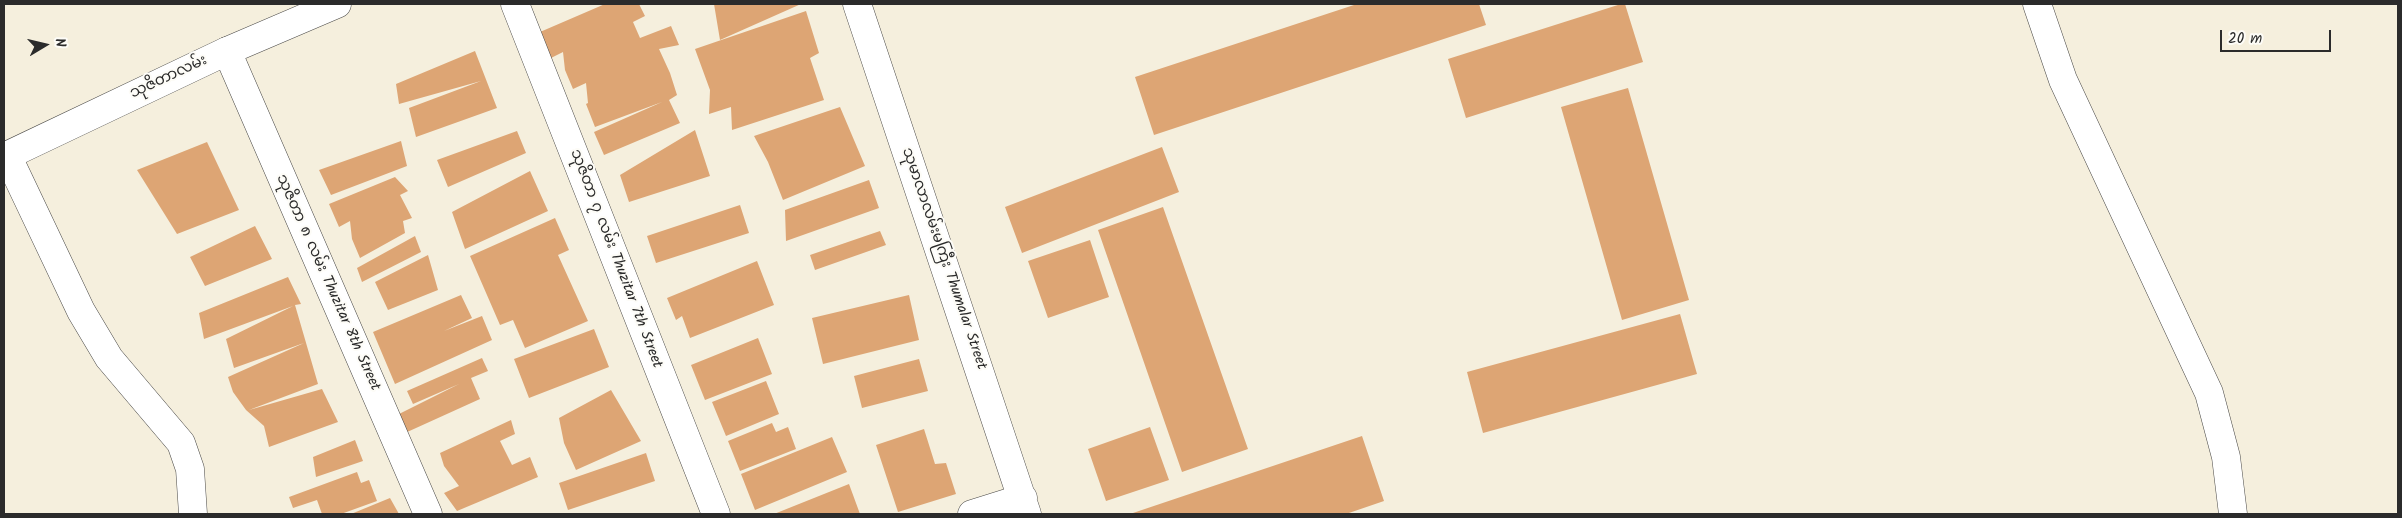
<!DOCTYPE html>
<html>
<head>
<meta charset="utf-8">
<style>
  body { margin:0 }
  #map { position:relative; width:2402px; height:518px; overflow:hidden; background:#f5efdd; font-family:Kalam,sans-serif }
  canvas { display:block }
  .frame { position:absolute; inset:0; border:5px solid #2b2b2b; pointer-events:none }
  .north { position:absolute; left:20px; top:20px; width:50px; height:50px; -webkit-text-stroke:4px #fdfcf7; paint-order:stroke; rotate:81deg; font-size:14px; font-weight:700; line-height:20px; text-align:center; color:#2b2b2b }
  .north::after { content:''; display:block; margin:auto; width:18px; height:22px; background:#2b2b2b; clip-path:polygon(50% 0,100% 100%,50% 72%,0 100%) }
  .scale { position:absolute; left:2220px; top:30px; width:111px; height:22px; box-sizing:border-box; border:2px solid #2b2b2b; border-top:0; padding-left:6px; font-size:15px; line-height:18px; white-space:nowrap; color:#2b2b2b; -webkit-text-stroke:4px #fdfcf7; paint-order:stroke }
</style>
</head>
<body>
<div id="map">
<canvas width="2402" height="518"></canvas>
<div class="frame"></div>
<div class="north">N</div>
<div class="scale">20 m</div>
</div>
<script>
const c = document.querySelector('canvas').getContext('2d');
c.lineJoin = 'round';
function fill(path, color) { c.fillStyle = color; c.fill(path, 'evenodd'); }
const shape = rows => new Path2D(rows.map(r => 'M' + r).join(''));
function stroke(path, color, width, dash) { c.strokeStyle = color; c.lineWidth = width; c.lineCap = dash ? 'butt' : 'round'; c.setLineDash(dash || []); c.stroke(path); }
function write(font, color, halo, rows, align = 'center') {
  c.font = font + ' Kalam,"Noto Sans Myanmar",sans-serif'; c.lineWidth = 4; c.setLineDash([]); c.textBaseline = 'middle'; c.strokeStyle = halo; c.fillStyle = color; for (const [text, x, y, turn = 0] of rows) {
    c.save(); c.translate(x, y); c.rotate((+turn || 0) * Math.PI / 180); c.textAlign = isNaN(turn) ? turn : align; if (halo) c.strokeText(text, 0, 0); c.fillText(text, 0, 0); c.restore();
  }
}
fill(shape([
  [605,4,639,4,645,16,633,22,640,38,671,26,679,45,659,49,670,73,677,95,669,100,680,123,604,155,594,132,662,102,595,127,586,104,588,103,586,83,573,89,565,70,563,52,551,58,540,32],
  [714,4,801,4,720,40],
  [1357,4,1479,4,1486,25,1154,135,1135,77],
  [1621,4,1625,4,1643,62,1466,118,1448,59],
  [806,11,819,53,810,58,824,100,732,130,731,107,709,114,710,90,695,49],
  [475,51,497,108,416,137,409,108,481,81,399,104,396,84],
  [1628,88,1689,300,1622,320,1561,107],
  [840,107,865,166,783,200,768,162,754,136],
  [695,130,710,176,629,202,620,175],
  [517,131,526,153,448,187,437,160],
  [401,141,407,166,331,195,319,170],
  [207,142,239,210,177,234,137,170],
  [1162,147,1179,192,1022,253,1005,207],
  [530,171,548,211,465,249,452,212],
  [395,177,408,191,400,195,412,218,403,221,405,233,360,258,352,239,350,221,339,227,329,204],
  [869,180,879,208,786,241,785,210],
  [740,205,749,233,656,263,647,236],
  [1163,207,1248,449,1182,472,1098,230],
  [555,218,569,250,558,255,588,321,525,348,513,320,500,325,470,256],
  [255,226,272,259,205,286,190,257],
  [880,231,886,245,815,270,810,255],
  [415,236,421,252,362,282,357,268],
  [1090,240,1109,297,1048,318,1028,261],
  [428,255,438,290,388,310,375,282],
  [757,261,774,305,690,338,682,316,676,320,667,298],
  [288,277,301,304,295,305,318,384,249,410,322,389,338,422,269,447,264,426,246,410,233,392,228,377,304,343,234,368,226,339,293,306,204,339,199,313],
  [461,295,472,318,444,331,482,316,492,340,395,384,373,332],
  [909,295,919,340,823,364,812,318],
  [1680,314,1697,374,1483,433,1467,372],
  [594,329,609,367,529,398,514,359],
  [758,338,772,374,705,400,691,365],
  [482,358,488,371,471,378,480,399,405,433,397,415,459,384,413,404,407,391],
  [919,359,928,391,862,408,854,376],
  [766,381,779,414,726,436,712,402],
  [611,390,641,441,576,470,564,443,559,418],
  [511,420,515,434,500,441,512,465,530,457,538,477,457,511,444,493,459,486,444,466,440,453],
  [772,423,776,432,788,427,796,449,740,471,728,441],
  [1150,427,1169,480,1106,501,1088,449],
  [924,429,935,464,946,463,956,494,898,512,876,445],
  [1362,436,1384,501,1346,514,1130,514],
  [832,437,847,472,755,510,741,474],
  [355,440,363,461,316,477,313,457],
  [646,453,655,481,568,510,559,483],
  [357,472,361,483,369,480,377,501,341,514,322,514,317,500,293,508,289,497],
  [849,484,860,514,774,514],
  [390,498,399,514,351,514]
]), '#dda574');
const minor = shape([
  [515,4,716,514],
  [857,4,1027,514],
  [2037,4,2063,80,2209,393,2226,457,2233,514],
  [227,51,428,514],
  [7,155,81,311,109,358,181,443,190,469,193,514],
  [972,514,1023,498]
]);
const major = shape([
  [4,157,227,51,337,4]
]);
stroke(minor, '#494846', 29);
stroke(major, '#494846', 29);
stroke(minor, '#fff', 28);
stroke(major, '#fff', 28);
write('15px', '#2b2b2b', '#fdfcf7', [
  ["သုဇိတာလမ်း",169,78,-25],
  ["သုဇိတာ ၇ လမ်း Thuzitar 7th Street",615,259,69],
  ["သုမာလာလမ်းမကြီး Thumalar Street",943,259,71],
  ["သုဇိတာ ၈ လမ်း Thuzitar 8th Street",327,283,66]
]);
</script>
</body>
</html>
